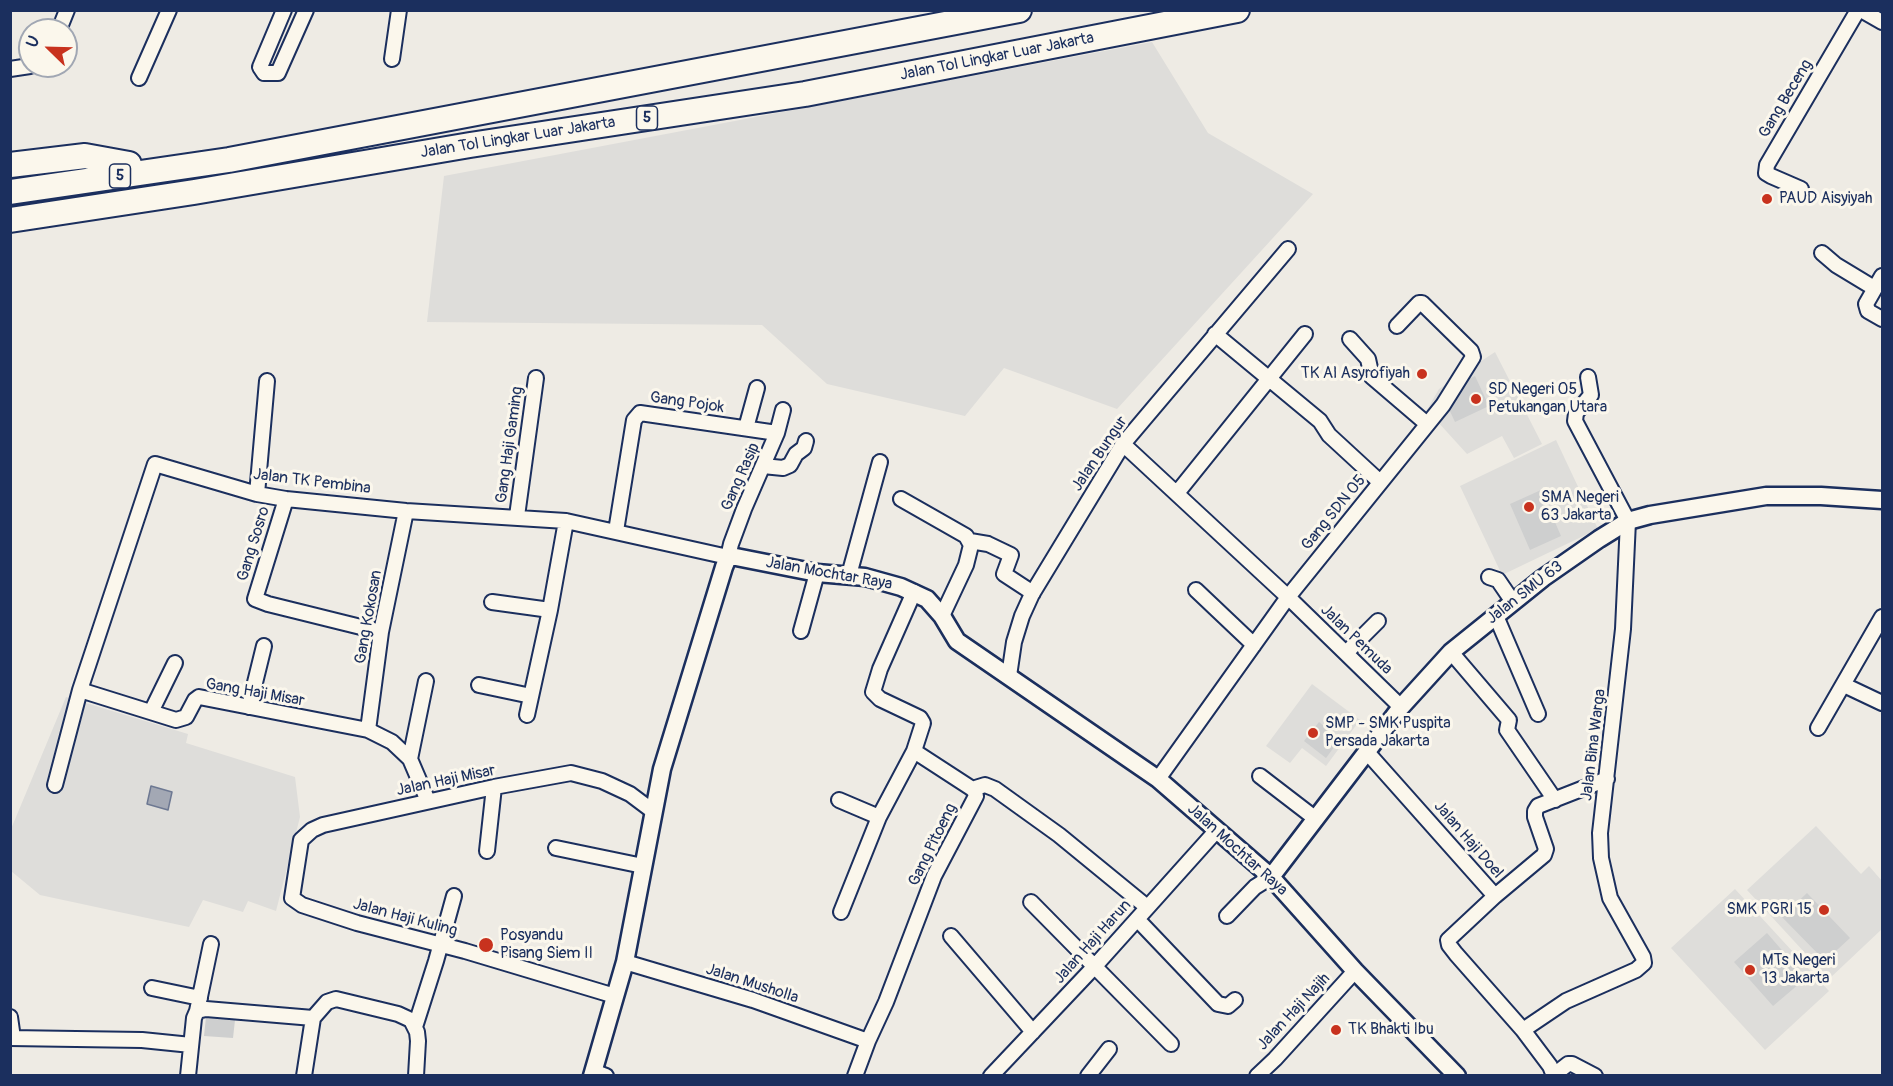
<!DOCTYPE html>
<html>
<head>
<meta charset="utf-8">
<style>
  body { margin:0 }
  #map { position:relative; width:1893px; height:1086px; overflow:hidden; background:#eeebe4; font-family:Pangolin,sans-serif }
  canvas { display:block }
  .frame { position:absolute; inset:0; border:12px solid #1b2f5e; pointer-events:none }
  .north { position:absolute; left:18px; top:18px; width:60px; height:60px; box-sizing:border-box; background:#fbf7ec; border:2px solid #a1a7b3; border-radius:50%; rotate:293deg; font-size:16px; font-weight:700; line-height:24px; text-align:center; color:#1b2f5e }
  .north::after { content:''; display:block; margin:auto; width:21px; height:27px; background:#c8321e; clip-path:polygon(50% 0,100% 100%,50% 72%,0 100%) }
</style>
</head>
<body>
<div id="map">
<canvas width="1893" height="1086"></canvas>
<div class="frame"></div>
<div class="north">U</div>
</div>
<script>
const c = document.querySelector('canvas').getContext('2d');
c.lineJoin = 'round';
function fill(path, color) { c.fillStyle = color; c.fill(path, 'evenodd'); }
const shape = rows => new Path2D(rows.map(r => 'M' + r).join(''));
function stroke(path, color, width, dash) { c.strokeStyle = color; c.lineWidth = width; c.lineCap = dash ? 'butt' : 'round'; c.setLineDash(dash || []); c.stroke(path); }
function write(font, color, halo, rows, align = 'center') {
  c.font = font + ' Pangolin,sans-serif'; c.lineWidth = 6; c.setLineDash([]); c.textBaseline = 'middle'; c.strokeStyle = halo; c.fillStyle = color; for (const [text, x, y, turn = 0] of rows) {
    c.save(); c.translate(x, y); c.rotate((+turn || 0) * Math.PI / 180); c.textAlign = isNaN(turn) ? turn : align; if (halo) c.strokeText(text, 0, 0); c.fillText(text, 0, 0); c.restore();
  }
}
fill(shape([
  [1152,42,1208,133,1313,194,1117,409,1004,368,965,416,827,384,762,325,427,322,444,176],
  [1495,352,1542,444,1514,458,1502,436,1467,454,1427,410,1439,389],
  [1556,440,1598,529,1502,575,1460,486],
  [1312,684,1360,720,1326,766,1302,748,1290,763,1266,746],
  [66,697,188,734,186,743,295,777,300,817,276,911,248,901,243,912,203,900,189,927,40,895,11,871,11,829],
  [1816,826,1861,874,1869,866,1882,881,1882,929,1829,979,1747,890],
  [1735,889,1829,991,1765,1050,1671,948]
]), '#deddda');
fill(shape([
  [1475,376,1489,406,1455,422,1441,392],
  [1541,490,1561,536,1530,550,1510,504],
  [1319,722,1340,739,1326,758,1304,741],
  [1807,893,1850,938,1825,961,1782,917],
  [1767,933,1806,978,1773,1006,1734,962],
  [206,1017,235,1020,233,1038,204,1036]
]), '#cecfcf');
const water = shape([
  [151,786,172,792,168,810,147,804,151,786]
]);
fill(water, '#a3a8b4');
stroke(water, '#6d7892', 1.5);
const minor = shape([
  [284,10,260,67,264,73,278,73,306,10],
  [1861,10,1882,22],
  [59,30,67,10],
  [392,59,399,10],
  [10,69,30,66],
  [139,78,169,10],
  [1801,189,1771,176,1766,173,1767,165,1858,10],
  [1822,253,1836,265,1874,288],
  [1882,276,1866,304,1868,311,1882,319],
  [1215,334,1320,421,1329,435,1380,482],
  [1350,339,1368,359,1372,377,1427,424],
  [746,428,757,388],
  [1123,444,1288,597,1401,707],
  [763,466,783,468,790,465,796,454,804,448,806,441],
  [1177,493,1305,334],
  [257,494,267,381],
  [286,499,255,599,268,604,381,632],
  [901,499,966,536,971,545,966,565,942,616],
  [517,516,536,378],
  [616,531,634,420,640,413,777,433],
  [970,541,988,544,1011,555,1004,574,1033,593],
  [849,575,880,462],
  [1489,577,1498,580,1513,602],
  [1196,590,1254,645],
  [492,602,550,610],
  [1496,616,1538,714],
  [801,631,817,573],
  [1451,652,1509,720,1507,730,1555,800],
  [1346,653,1378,621],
  [1009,676,1014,642,1022,616,1032,594,1123,444,1288,249],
  [479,685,531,696],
  [1844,685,1882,703],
  [80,690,176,720,186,717,195,700,199,697,368,730,392,742,410,759,428,801],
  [249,707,264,646],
  [151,712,175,663],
  [527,715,550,610,566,521],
  [1818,728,1882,617],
  [368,730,381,632,406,511],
  [1366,751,1495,896],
  [410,759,426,681],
  [1260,776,1316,819],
  [1158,779,1288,597,1443,405,1473,357,1471,351,1422,303,1419,303,1397,326],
  [55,785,80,690,155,464,257,494,286,499,406,511,566,521,728,557,731,544,744,509,777,433,783,410],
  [972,789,985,785,995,789,1059,835,1147,907],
  [839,800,879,817],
  [556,848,643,866],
  [487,851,494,787],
  [1031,902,1171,1044],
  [841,912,879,817,914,751],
  [1227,916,1255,887,1271,877],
  [1137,919,1218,1004,1228,1006,1235,1000],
  [951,936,1033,1032],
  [625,962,753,1000,868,1041],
  [152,988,200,998],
  [615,996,465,951,357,923,302,905,292,898,301,840,312,830,323,825,494,787,571,773,602,781,630,794,654,812],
  [197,1011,211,944],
  [10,1017,13,1038],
  [415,1027,436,961,454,896],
  [1523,1030,1566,1001,1636,970,1644,963,1643,957,1610,898,1601,858,1600,833,1623,629,1628,521,1575,421,1576,413,1591,395,1588,377],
  [10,1038,142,1040,191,1045],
  [593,1071,606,1076],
  [1554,1075,1568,1064,1572,1064,1595,1076],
  [188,1076,194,1018,197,1011,206,1009,313,1018,327,1002,336,999,398,1014,411,1020,417,1032,418,1041,416,1076],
  [304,1076,313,1018],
  [855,1076,868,1041,886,1002,934,876,976,796,974,790,914,751,923,723,920,718,880,699,873,692,880,669,914,592],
  [991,1076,1095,966,1217,830],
  [1088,1076,1109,1049],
  [1257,1076,1275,1059,1355,971],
  [1554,1076,1550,1066,1523,1030,1456,954,1449,945,1448,940,1495,896,1544,855,1546,849,1535,817,1535,811,1538,806,1607,779]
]);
const tertiary = shape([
  [1271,877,1401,707,1451,652,1543,578,1599,539,1628,521,1650,515,1766,496,1821,496,1882,500],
  [592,1076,625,962,662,769,724,567,728,557,736,557,817,573,865,577,901,587,927,599,942,616,957,641,1158,779,1271,877,1355,971,1457,1076]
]);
const motorway = shape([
  [10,165,85,156,129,164],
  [10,192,229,160,1019,10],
  [10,220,194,192,470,145,805,94,1237,10]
]);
stroke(minor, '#1b2f5e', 18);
stroke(tertiary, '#1b2f5e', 21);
stroke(motorway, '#1b2f5e', 28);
stroke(minor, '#fbf7ec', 14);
stroke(tertiary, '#fbf7ec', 16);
stroke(motorway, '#fbf7ec', 24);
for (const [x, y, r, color] of [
  [1767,199,6,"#c8321e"],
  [1422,374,6,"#c8321e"],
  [1476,399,6,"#c8321e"],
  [1529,507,6,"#c8321e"],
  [1313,733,6,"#c8321e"],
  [1824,910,6,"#c8321e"],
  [486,945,8,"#c8321e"],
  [1750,970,6,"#c8321e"],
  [1336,1030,6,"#c8321e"]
]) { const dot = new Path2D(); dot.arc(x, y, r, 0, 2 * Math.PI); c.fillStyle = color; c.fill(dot); stroke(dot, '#fbf7ec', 2); }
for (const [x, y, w] of [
  [647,118,21],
  [120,176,21]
]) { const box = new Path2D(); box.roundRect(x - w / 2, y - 12, w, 24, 4.5); c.fillStyle = '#fbf7ec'; c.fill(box); stroke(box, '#1b2f5e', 1.5); }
write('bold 15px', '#1b2f5e', null, [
  ["5",647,118],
  ["5",120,176]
]);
write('16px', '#1b2f5e', '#fbf7ec', [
  ["Jalan Tol Lingkar Luar Jakarta",997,57,-11],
  ["Gang Beceng",1786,99,-59],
  ["Jalan Tol Lingkar Luar Jakarta",518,138,-9],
  ["Gang Pojok",687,403,8],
  ["Gang Haji Gaming",510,445,-82],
  ["Jalan Bungur",1100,454,-56],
  ["Gang Rasip",741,477,-66],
  ["Jalan TK Pembina",312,482,7],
  ["Gang SDN 05",1334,513,-51],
  ["Gang Sosro",254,544,-73],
  ["Jalan Mochtar Raya",829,574,10],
  ["Jalan SMU 63",1525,593,-38],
  ["Gang Kokosan",369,617,-80],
  ["Jalan Pemuda",1356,640,44],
  ["Gang Haji Misar",255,693,10],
  ["Jalan Bina Warga",1594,745,-83],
  ["Jalan Haji Misar",446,781,-12],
  ["Jalan Haji Doel",1468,840,49],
  ["Gang Pitoeng",933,845,-64],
  ["Jalan Mochtar Raya",1237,850,42],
  ["Jalan Haji Kuling",405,918,15],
  ["Jalan Haji Harun",1093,942,-48],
  ["Jalan Musholla",752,984,18],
  ["Jalan Haji Najih",1294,1012,-47]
]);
write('16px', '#1b2f5e', '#fbf7ec', [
  ["PAUD Aisyiyah",1779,199],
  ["TK Al Asyrofiyah",1410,374,"right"],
  ["SD Negeri 05",1488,390],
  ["Petukangan Utara",1488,408],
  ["SMA Negeri",1541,498],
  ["63 Jakarta",1541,516],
  ["SMP - SMK Puspita",1325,724],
  ["Persada Jakarta",1325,742],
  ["SMK PGRI 15",1812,910,"right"],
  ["Posyandu",500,936],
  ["Pisang Siem II",500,954],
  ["MTs Negeri",1762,961],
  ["13 Jakarta",1762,979],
  ["TK Bhakti Ibu",1348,1030]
], 'left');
</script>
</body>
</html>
